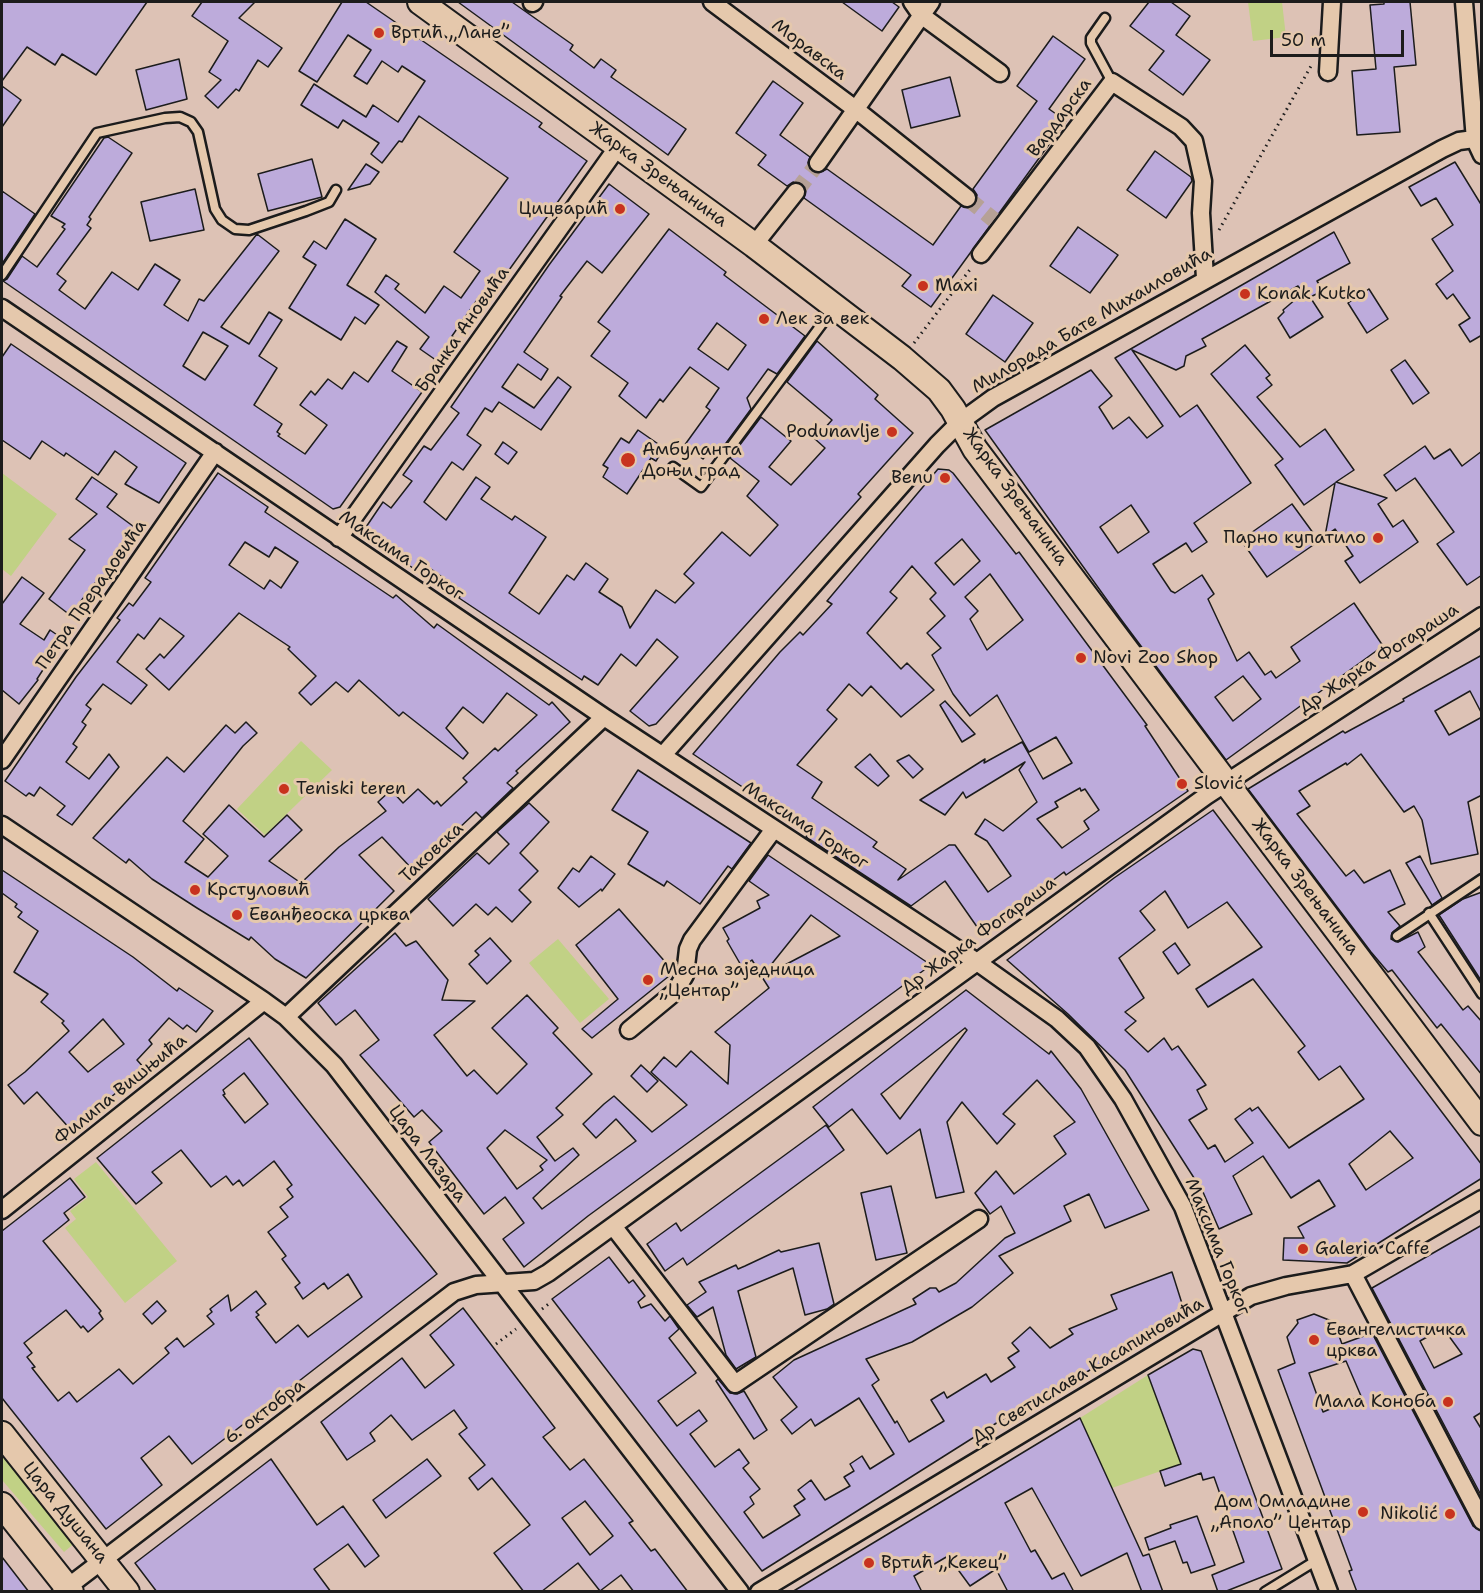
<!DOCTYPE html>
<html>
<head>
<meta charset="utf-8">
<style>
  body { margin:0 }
  #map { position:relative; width:1483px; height:1593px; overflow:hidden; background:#ddc2b5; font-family:"Shantell Sans",sans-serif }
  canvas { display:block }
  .frame { position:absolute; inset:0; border:3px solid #1c1c1c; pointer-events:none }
  .scale { position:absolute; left:1270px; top:30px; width:134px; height:27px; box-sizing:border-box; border:3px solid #1c1c1c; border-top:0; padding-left:8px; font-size:18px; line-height:21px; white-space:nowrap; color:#1c1c1c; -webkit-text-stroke:4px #e5c8ac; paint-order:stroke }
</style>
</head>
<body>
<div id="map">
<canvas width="1483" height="1593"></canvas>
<div class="frame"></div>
<div class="scale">50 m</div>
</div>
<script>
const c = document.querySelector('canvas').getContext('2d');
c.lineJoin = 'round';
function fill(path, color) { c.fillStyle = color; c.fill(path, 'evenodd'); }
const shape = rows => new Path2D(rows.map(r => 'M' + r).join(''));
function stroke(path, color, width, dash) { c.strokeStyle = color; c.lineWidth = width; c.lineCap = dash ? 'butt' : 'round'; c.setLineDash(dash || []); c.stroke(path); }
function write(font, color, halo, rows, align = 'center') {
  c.font = font + ' "Shantell Sans",sans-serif'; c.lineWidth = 6; c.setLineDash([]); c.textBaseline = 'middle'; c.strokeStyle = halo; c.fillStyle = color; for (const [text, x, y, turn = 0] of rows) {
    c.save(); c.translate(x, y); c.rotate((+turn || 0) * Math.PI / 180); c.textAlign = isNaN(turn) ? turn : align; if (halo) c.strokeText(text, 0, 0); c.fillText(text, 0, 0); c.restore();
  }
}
fill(shape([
  [1248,2,1282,2,1286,37,1253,41],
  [2,473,57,514,11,576,2,569],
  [301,741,332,770,265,835,237,809],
  [558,939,609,999,580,1023,529,963],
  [96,1162,177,1261,125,1303,65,1228,76,1219,70,1211,88,1197,74,1179],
  [1148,1375,1181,1464,1112,1488,1080,1418],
  [2,1445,76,1542,64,1552,2,1480]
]), '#c1d185');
const building = shape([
  [2,2,147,2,96,75,62,54,55,65,27,47,2,81,2,2],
  [202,2,255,2,239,18,282,48,268,67,258,60,239,91,236,89,218,108,205,96,221,80,209,72,228,41,192,16,202,2],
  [342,2,366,2,542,123,539,127,587,161,484,305,477,300,452,336,460,342,443,365,420,349,429,337,375,292,386,275,399,284,395,289,425,313,444,286,461,298,480,271,454,252,508,178,419,116,402,142,399,141,382,163,371,154,379,143,343,120,338,128,301,105,314,84,366,117,373,105,398,122,425,81,402,66,398,72,382,61,367,84,354,76,371,50,348,35,317,82,299,71,342,2],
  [458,2,512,2,573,45,570,50,594,68,601,59,616,70,611,77,686,129,668,155,458,2],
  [842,2,892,2,899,7,882,31,842,2],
  [1149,2,1171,2,1190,16,1176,35,1210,60,1183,95,1149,70,1164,51,1130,26,1149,2],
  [1384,2,1410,2,1416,65,1394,67,1400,132,1357,135,1352,71,1376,69,1370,5,1384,4,1384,2],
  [1053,36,1085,59,1049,109,1066,121,931,307,902,286,911,275,804,198,806,189,802,183,793,182,787,186,758,165,766,155,736,133,773,81,803,103,780,135,810,157,808,163,812,171,818,173,827,169,933,245,961,206,970,208,976,204,977,195,973,189,1037,101,1017,86,1053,36],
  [179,59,187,99,146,110,136,70,179,59],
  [950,77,960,116,911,128,902,90,950,77],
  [2,86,21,100,2,127,2,86],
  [108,137,132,153,89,217,91,219,87,225,91,228,57,274,66,281,59,290,85,309,112,272,138,290,155,264,180,280,164,305,188,321,199,299,204,301,257,234,279,251,221,327,249,344,269,312,282,320,259,356,277,368,254,405,282,424,277,432,280,434,278,436,305,454,327,425,300,405,311,391,315,395,328,379,342,389,354,372,368,382,397,341,407,347,392,371,422,392,340,507,333,509,3,281,7,279,22,256,37,267,65,229,62,227,65,224,51,216,104,138,108,137],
  [203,332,228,346,205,380,183,366,203,332],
  [1155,151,1191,177,1192,181,1166,218,1127,190,1155,151],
  [312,159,322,197,268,211,258,174,312,159],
  [1455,162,1482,206,1482,335,1470,342,1459,325,1470,318,1453,294,1447,299,1436,284,1453,271,1432,239,1453,225,1436,198,1421,206,1409,187,1455,162],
  [366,164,379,172,370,184,348,190,366,164],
  [609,184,649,214,602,273,587,261,560,296,562,297,524,352,548,369,541,380,518,364,502,387,534,408,558,377,571,387,541,430,499,402,492,412,485,408,467,435,481,445,463,470,452,462,424,502,446,520,476,477,490,487,481,499,512,520,515,516,546,537,509,593,539,614,567,575,574,580,586,563,608,579,599,592,622,607,630,628,656,590,675,603,694,583,684,574,722,532,750,556,778,525,747,496,759,481,730,458,761,417,791,441,769,467,791,485,825,448,815,439,832,420,787,382,817,341,878,395,875,399,913,433,858,494,861,497,783,584,656,724,649,726,630,711,678,657,657,639,636,666,621,654,598,685,584,676,582,680,459,598,463,592,431,569,426,577,362,533,383,502,391,508,412,481,403,475,424,446,431,450,459,413,451,407,549,265,609,184],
  [195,189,204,230,150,241,141,202,195,189],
  [2,191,35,214,2,264,2,191],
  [345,219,376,239,347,285,379,305,365,324,355,317,341,340,289,308,316,265,303,257,314,241,326,249,345,219],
  [1078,227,1118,255,1090,293,1050,266,1078,227],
  [669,229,726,272,724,275,805,336,777,374,768,369,747,398,751,409,721,450,714,445,703,459,684,446,710,410,706,407,719,388,690,367,663,402,660,399,646,418,619,396,628,383,591,356,610,331,598,322,669,229],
  [717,323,746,345,728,370,698,349,717,323],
  [1334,232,1350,263,1317,281,1323,291,1310,297,1323,317,1290,338,1278,318,1284,312,1283,310,1303,293,1298,286,1202,339,1206,346,1186,356,1184,366,1176,370,1132,350,1180,417,1197,405,1251,483,1194,523,1207,542,1192,552,1186,543,1153,564,1171,591,1175,593,1202,575,1214,594,1208,599,1237,661,1249,652,1265,675,1271,671,1276,678,1300,661,1291,647,1354,603,1383,646,1226,760,1120,618,985,430,1091,370,1112,396,1099,407,1113,429,1129,417,1147,438,1163,426,1115,358,1334,232],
  [1131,505,1149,532,1118,553,1100,527,1131,505],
  [1243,676,1261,699,1233,721,1215,697,1243,676],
  [1369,289,1388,319,1367,333,1348,303,1369,289],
  [993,295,1033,323,1005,362,966,334,993,295],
  [11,344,186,463,159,503,125,484,137,467,115,451,98,475,66,453,64,456,42,441,30,459,2,440,2,357,11,344],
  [1245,345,1270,375,1266,378,1272,385,1257,397,1300,447,1325,429,1354,470,1336,482,1387,498,1378,504,1393,527,1403,520,1418,542,1360,583,1345,561,1353,556,1335,529,1325,536,1335,483,1304,505,1275,465,1283,459,1211,374,1245,345],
  [1405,360,1429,393,1413,404,1391,370,1405,360],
  [638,430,664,448,656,461,651,458,627,494,603,477,608,468,603,465,621,438,629,443,638,430],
  [503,442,517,452,508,464,495,454,503,442],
  [1425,446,1434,459,1450,449,1462,466,1482,451,1482,575,1467,585,1437,544,1454,532,1415,478,1396,491,1384,475,1425,446],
  [938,469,949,470,953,473,1016,554,1019,552,1147,725,1145,726,1188,791,1066,875,1064,872,982,934,945,881,911,906,806,837,808,834,782,816,783,814,693,754,780,652,800,632,803,635,832,604,827,601,938,469],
  [962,539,980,561,954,585,935,563,962,539],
  [912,566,936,593,930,599,945,616,927,633,941,648,932,655,953,694,970,716,997,695,1029,752,1056,737,1072,763,1043,779,1022,742,984,763,985,759,920,800,945,815,963,792,966,798,1025,762,1019,770,1037,802,1003,831,985,819,975,834,987,841,1011,876,988,892,955,845,949,845,898,880,906,869,873,847,877,842,812,798,822,782,797,765,837,719,827,710,849,684,862,696,871,686,901,717,934,690,907,663,901,669,867,633,897,598,890,592,912,566],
  [990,574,1023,620,987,650,970,619,978,611,965,597,990,574],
  [1080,788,1081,791,1085,789,1099,810,1084,821,1089,829,1062,848,1037,819,1058,807,1055,802,1080,788],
  [218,473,268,507,265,512,393,598,396,595,434,628,437,624,549,705,552,702,570,722,516,771,518,773,507,783,513,788,482,818,476,812,414,871,382,837,359,855,394,891,306,978,275,959,251,937,249,940,197,908,152,879,129,859,126,863,93,838,167,757,184,772,226,725,235,733,246,722,257,733,243,746,183,821,204,839,185,862,208,877,228,856,203,834,229,805,264,837,287,815,302,830,269,861,301,883,339,847,386,811,378,802,391,790,403,803,418,789,434,804,437,801,441,806,467,782,463,778,495,748,498,751,537,715,507,693,483,723,463,707,446,728,468,753,463,759,403,712,399,716,359,680,348,692,336,682,311,705,299,693,316,676,288,649,290,647,239,613,169,690,146,669,160,654,164,658,184,636,160,618,144,639,138,634,117,662,147,685,131,704,103,684,86,705,91,709,82,722,86,725,73,744,77,747,66,762,89,779,109,754,119,767,72,825,57,815,65,806,40,787,34,796,29,793,26,796,5,781,76,677,120,620,117,618,129,603,133,606,151,582,145,578,218,473],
  [245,542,269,557,275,547,298,562,281,588,270,580,264,589,229,565,245,542],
  [92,477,117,494,107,507,141,532,102,587,95,583,70,615,49,599,85,550,69,539,97,514,76,499,92,477],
  [1292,504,1319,541,1267,577,1241,540,1292,504],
  [22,577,44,593,20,624,44,640,50,630,63,639,37,679,38,680,19,704,2,690,2,604,22,577],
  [1482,655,1482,714,1470,691,1435,711,1449,735,1482,717,1482,795,1468,802,1478,854,1431,864,1422,820,1414,806,1404,812,1361,754,1347,765,1346,763,1299,791,1310,806,1297,814,1346,876,1354,870,1364,883,1390,870,1405,904,1388,912,1400,926,1392,933,1391,939,1398,942,1418,932,1425,947,1418,952,1463,1010,1468,1006,1482,1022,1482,1075,1441,1024,1437,1028,1392,970,1388,972,1371,952,1248,789,1343,731,1345,733,1404,701,1403,699,1482,655],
  [945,701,975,734,962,742,940,705,945,701],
  [870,754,889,776,878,786,855,767,870,754],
  [909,755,923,769,913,778,897,761,909,755],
  [638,770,751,843,732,869,728,866,700,904,667,881,664,886,628,864,648,832,612,810,638,770],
  [529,803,549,822,520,853,538,871,519,890,531,902,512,922,496,907,488,915,476,904,453,926,428,899,477,853,489,864,509,844,497,832,529,803],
  [1213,810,1482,1165,1482,1178,1347,1263,1283,1260,1284,1238,1304,1238,1298,1227,1335,1206,1319,1180,1291,1198,1263,1156,1233,1176,1252,1214,1219,1229,1203,1192,1125,1070,1068,1014,1007,960,1114,878,1213,810],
  [1165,891,1188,928,1227,902,1262,947,1196,989,1208,1007,1253,979,1305,1046,1298,1052,1319,1080,1340,1066,1364,1099,1289,1148,1258,1107,1252,1111,1250,1108,1235,1119,1253,1143,1225,1162,1215,1145,1208,1149,1189,1120,1207,1109,1197,1090,1206,1085,1178,1046,1172,1050,1164,1038,1148,1052,1125,1030,1136,1021,1125,1012,1144,998,1119,958,1155,930,1140,911,1165,891],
  [1390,1131,1413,1158,1366,1190,1349,1164,1390,1131],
  [768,855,931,965,588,1216,524,1267,503,1239,524,1223,505,1197,484,1214,429,1142,442,1131,422,1110,414,1117,360,1055,379,1040,355,1010,336,1025,318,1003,395,933,406,946,416,941,448,980,442,1000,475,1001,434,1035,467,1076,474,1070,497,1094,527,1064,492,1028,527,995,558,1028,553,1033,592,1074,556,1108,563,1115,537,1137,555,1161,573,1148,579,1155,533,1198,542,1209,636,1141,616,1119,596,1138,583,1124,604,1104,614,1096,652,1132,687,1105,651,1072,664,1057,676,1067,691,1051,728,1084,730,1045,715,1032,769,988,762,977,840,936,811,915,762,976,752,960,742,967,727,941,729,939,723,928,760,908,757,901,769,895,749,881,768,855],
  [505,1130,547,1160,540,1166,543,1170,517,1189,487,1148,505,1130],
  [591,856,615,874,602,891,601,889,579,907,558,888,573,868,579,872,591,856],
  [1420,856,1442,898,1432,905,1406,863,1420,856],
  [2,870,133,957,177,991,179,988,213,1011,196,1032,187,1025,183,1029,169,1018,149,1040,152,1044,137,1060,145,1069,71,1130,37,1092,24,1104,8,1085,25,1072,69,1031,62,1023,64,1021,41,1002,48,994,14,972,38,931,18,917,22,912,15,907,17,904,2,893,2,870],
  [103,1019,124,1044,88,1072,69,1052,103,1019],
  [1482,892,1482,982,1439,915,1463,899,1482,892],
  [619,909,674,972,592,1038,582,1029,618,999,576,945,619,909],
  [490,938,511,961,487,984,469,964,479,955,475,951,490,938],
  [1175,943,1190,965,1178,974,1163,952,1175,943],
  [966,990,1049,1054,1051,1051,1081,1089,1149,1210,1105,1228,1089,1194,1064,1206,1071,1221,999,1256,1013,1273,972,1307,912,1342,866,1359,879,1380,872,1385,895,1423,897,1421,909,1442,944,1421,931,1400,944,1392,947,1398,986,1374,991,1382,1015,1367,1008,1358,1019,1351,1012,1343,1030,1327,1050,1348,1073,1334,1069,1329,1117,1309,1111,1295,1172,1272,1185,1313,1055,1391,1052,1388,762,1571,552,1299,609,1257,629,1283,633,1280,645,1296,638,1302,641,1308,651,1304,665,1321,670,1316,679,1329,669,1338,696,1373,658,1401,677,1426,699,1410,707,1421,690,1434,715,1467,739,1449,749,1463,743,1468,760,1489,750,1497,754,1504,744,1512,763,1538,800,1515,794,1506,805,1499,798,1490,811,1480,825,1500,850,1486,844,1477,854,1471,850,1464,862,1456,870,1469,894,1454,859,1398,815,1426,811,1419,792,1434,781,1420,797,1407,773,1377,794,1360,916,1304,913,1299,930,1288,936,1288,939,1292,956,1283,1005,1238,1015,1233,1001,1206,990,1214,975,1193,996,1171,1014,1194,1066,1154,1054,1136,1075,1122,1037,1080,1003,1114,1015,1124,997,1144,962,1102,947,1122,964,1192,936,1198,920,1129,887,1154,852,1109,829,1127,813,1107,966,990],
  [965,1028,967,1030,900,1119,881,1094,965,1028],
  [249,1038,437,1274,192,1464,169,1436,141,1458,162,1485,106,1529,2,1398,2,1231,70,1178,85,1197,64,1213,69,1220,43,1241,101,1311,99,1313,103,1319,88,1332,83,1326,81,1328,66,1310,24,1343,32,1353,27,1357,35,1367,32,1368,58,1401,69,1392,77,1402,119,1369,133,1384,169,1353,165,1348,177,1338,184,1347,214,1324,207,1316,212,1312,210,1309,228,1295,231,1311,256,1291,266,1304,256,1312,259,1315,256,1317,276,1343,298,1325,308,1337,362,1297,348,1274,328,1289,324,1283,303,1299,295,1287,300,1283,282,1259,286,1256,268,1232,288,1217,280,1207,293,1197,287,1189,292,1185,274,1161,243,1186,239,1180,233,1185,226,1176,211,1187,181,1150,152,1172,162,1183,136,1204,97,1158,249,1038],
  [244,1073,268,1104,245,1123,223,1095,225,1094,223,1090,244,1073],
  [641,1065,658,1081,647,1092,631,1076,641,1065],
  [826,1125,844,1150,687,1265,683,1258,665,1271,647,1244,676,1223,681,1231,826,1125],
  [891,1186,907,1253,876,1260,861,1193,891,1186],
  [1482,1225,1482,1412,1474,1417,1482,1430,1482,1497,1372,1288,1482,1225],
  [1443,1328,1462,1354,1434,1368,1420,1341,1443,1328],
  [819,1243,834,1304,827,1309,805,1315,793,1268,738,1291,756,1357,736,1369,726,1355,713,1307,697,1317,687,1305,706,1292,699,1282,736,1265,738,1269,745,1266,779,1250,781,1252,819,1243],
  [157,1301,166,1311,152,1324,143,1314,157,1301],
  [463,1308,555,1428,543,1437,570,1470,584,1459,633,1521,629,1523,651,1551,655,1549,688,1592,634,1592,621,1575,600,1591,578,1563,541,1592,524,1592,494,1553,530,1525,492,1478,478,1490,469,1478,485,1465,459,1434,467,1428,454,1410,412,1440,391,1415,370,1433,375,1441,347,1460,321,1422,402,1358,425,1388,454,1365,430,1335,463,1308],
  [585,1501,613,1536,590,1555,562,1518,585,1501],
  [1314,1314,1334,1322,1342,1344,1372,1333,1473,1526,1482,1531,1482,1592,1357,1592,1349,1571,1352,1570,1278,1370,1295,1363,1287,1337,1298,1323,1297,1320,1314,1314],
  [1346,1361,1361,1396,1323,1412,1309,1373,1346,1361],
  [1193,1349,1201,1351,1282,1569,1224,1592,1218,1592,1212,1575,1244,1562,1214,1477,1203,1480,1201,1473,1165,1486,1160,1471,1181,1464,1148,1375,1193,1349],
  [718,1379,730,1393,737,1394,744,1391,767,1430,754,1439,716,1381,718,1379],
  [1080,1418,1143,1556,1149,1554,1163,1592,1142,1592,1127,1553,1081,1576,1032,1488,1005,1503,1031,1552,1035,1550,1052,1579,1064,1573,1074,1592,1008,1592,996,1569,970,1586,948,1556,914,1576,922,1592,792,1592,1080,1418],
  [271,1459,317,1525,343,1506,379,1556,365,1567,348,1544,314,1569,331,1592,157,1592,135,1563,271,1459],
  [427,1459,441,1476,386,1518,373,1500,427,1459],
  [1197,1516,1215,1565,1191,1573,1187,1562,1183,1563,1175,1541,1149,1550,1145,1538,1171,1528,1170,1525,1197,1516],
  [2,1557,29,1592,2,1592,2,1557]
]);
fill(building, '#bdabdb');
stroke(building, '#1c1c1c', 1.5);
stroke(shape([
  [796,192,818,163],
  [967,198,994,220]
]), '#b6a196', 16, [16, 8]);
const lane = shape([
  [1105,18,1091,38,1091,43,1112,82],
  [2,275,97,133,165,118,180,117,191,122,198,132,215,209,222,220,235,229,249,230,306,211,329,202,336,190],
  [673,467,701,487,833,309],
  [1429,913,1482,994],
  [1397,936,1482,879],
  [1265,1592,1317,1560]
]);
const street = shape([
  [712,2,854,108,967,198],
  [912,2,921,15,1000,73],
  [1464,2,1475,140,1482,155],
  [532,3,534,2],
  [1328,72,1332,2],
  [818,163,931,2],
  [754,245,796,192],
  [981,254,1112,82,1181,127,1194,141,1203,181,1201,213,1205,278],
  [2,308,604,717,977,962,1057,1019,1087,1047,1123,1099,1183,1207,1329,1592],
  [339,538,619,145],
  [663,755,937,445,960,422,993,398,1442,149,1459,141,1482,138],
  [2,760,215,452],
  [2,825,264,1001,286,1017,334,1065,740,1592],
  [286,1017,604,717],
  [629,1030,675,992,685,975,688,949,692,940,774,829],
  [2,1210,264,1001],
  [613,1226,735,1384,979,1219],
  [1353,1274,1482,1521],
  [61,1592,454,1292,476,1285,534,1281,548,1273,1206,796,1482,616],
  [759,1592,1251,1296,1286,1286,1353,1274,1482,1199]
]);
const secondary = shape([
  [420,2,754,245,902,358,939,390,953,409,975,449,1482,1123],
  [2,1434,127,1592],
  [2,1505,71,1592]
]);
stroke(lane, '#1c1c1c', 13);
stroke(street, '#1c1c1c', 21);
stroke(secondary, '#1c1c1c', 28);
stroke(shape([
  [1219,230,1311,66],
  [914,343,972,267],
  [542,1309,550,1303],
  [496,1344,516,1329]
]), '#1c1c1c', 3, [1.5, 4.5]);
stroke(lane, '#e5c8ac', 8);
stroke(street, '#e5c8ac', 16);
stroke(secondary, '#e5c8ac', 24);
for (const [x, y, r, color] of [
  [379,33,6,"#c8321e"],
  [620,209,6,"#c8321e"],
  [923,286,6,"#c8321e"],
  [1245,294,6,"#c8321e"],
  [764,319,6,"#c8321e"],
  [892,432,6,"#c8321e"],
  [628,460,8,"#c8321e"],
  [945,478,6,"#c8321e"],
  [1378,538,6,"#c8321e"],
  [1081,658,6,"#c8321e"],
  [1182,784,6,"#c8321e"],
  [284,789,6,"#c8321e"],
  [195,890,6,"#c8321e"],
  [237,915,6,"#c8321e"],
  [648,980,6,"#c8321e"],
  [1303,1249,6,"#c8321e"],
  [1314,1340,6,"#c8321e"],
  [1448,1402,6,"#c8321e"],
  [1363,1512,6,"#c8321e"],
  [1450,1514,6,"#c8321e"],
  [869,1563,6,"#c8321e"]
]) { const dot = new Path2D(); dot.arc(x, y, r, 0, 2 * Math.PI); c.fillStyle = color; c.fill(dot); stroke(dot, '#e5c8ac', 2); }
write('18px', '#1c1c1c', '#e5c8ac', [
  ["Вртић „Лане”",391,33],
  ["Цицварић",608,209,"right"],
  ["Maxi",935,286],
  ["Konak Kutko",1257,294],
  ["Лек за век",776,319],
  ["Podunavlje",880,432,"right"],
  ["Амбуланта",642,450],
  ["Доњи град",642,471],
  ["Benu",933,478,"right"],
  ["Парно купатило",1366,538,"right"],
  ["Novi Zoo Shop",1093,658],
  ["Slović",1194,784],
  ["Teniski teren",296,789],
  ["Крстуловић",207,890],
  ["Еванђеоска црква",249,915],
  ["Месна заједница",660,970],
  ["„Центар”",660,991],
  ["Galeria Caffe",1315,1249],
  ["Евангелистичка",1326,1330],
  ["црква",1326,1351],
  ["Мала Коноба",1436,1402,"right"],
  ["Дом Омладине",1351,1502,"right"],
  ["„Аполо” Центар",1351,1523,"right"],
  ["Nikolić",1438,1514,"right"],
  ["Вртић „Кекец”",881,1563]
], 'left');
write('18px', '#1c1c1c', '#e5c8ac', [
  ["Моравска",809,50,37],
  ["Вардарска",1060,118,-53],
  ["Жарка Зрењанина",658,175,36],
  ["Милорада Бате Михаиловића",1092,321,-30],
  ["Бранка Ановића",463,330,-55],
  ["Жарка Зрењанина",1015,497,54],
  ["Максима Горког",401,556,34],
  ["Петра Прерадовића",92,595,-55],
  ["Др Жарка Фогараша",1379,659,-33],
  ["Максима Горког",805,826,33],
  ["Таковска",432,853,-43],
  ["Жарка Зрењанина",1305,887,53],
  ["Др Жарка Фогараша",979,936,-36],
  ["Филипа Вишњића",121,1090,-39],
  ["Цара Лазара",427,1154,53],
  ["Максима Горког",1217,1247,68],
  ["Др Светислава Касапиновића",1088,1371,-31],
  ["6. октобра",265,1412,-37],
  ["Цара Душана",65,1513,51]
]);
</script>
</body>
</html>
